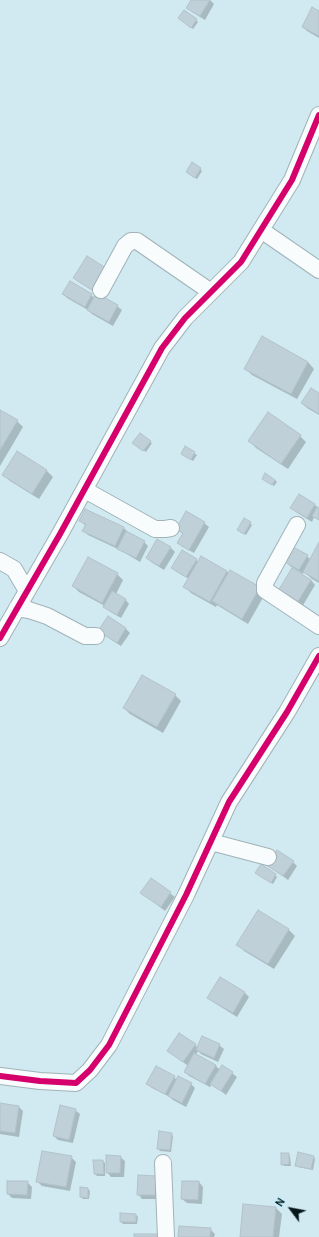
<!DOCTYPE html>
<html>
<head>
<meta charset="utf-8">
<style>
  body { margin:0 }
  #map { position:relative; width:319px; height:1237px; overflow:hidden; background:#d1e9f0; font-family:Karla,sans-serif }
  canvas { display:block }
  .north { position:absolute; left:271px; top:1189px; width:40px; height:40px; -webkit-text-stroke:3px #c4effd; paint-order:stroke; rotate:302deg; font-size:11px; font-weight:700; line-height:16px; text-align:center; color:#07171b }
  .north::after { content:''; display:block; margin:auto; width:14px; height:18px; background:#07171b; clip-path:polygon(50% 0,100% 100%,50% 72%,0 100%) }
</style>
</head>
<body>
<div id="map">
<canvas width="319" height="1237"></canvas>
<div class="north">N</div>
</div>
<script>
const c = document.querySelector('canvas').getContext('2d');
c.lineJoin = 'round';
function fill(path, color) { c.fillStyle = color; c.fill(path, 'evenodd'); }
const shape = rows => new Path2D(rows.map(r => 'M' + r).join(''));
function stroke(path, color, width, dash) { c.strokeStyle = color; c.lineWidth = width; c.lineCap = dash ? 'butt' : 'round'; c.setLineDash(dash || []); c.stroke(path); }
fill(shape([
  [192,0,210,0,214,4,205,20,192,12,188,8],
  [185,11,198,22,193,29,181,20],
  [319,12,319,38,307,31,303,27],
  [200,169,202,171,197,179,189,174],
  [105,269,97,293,79,282,75,278],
  [70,282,95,298,117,306,122,310,113,326,92,314,88,310,67,298,63,294],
  [263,338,308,362,314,369,297,399,252,375,246,369],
  [319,394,319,415,307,408,302,403],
  [0,411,17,421,23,427,0,466],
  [300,436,306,442,288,469,256,448,250,441],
  [150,442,152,443,146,452,135,445],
  [185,448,197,455,193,461,182,454],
  [17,452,47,471,53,477,39,499,10,481,4,475],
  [265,480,275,480,277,482,274,486],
  [299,496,315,505,319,509,319,520,314,517,312,522,296,512,292,508],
  [85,510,124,528,128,532,144,542,148,546,140,562,120,550,88,535,84,531,86,526,80,521],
  [204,523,209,527,194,553,183,547,178,543,183,534,177,529],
  [250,523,252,525,246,535,240,532],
  [319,544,319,583,312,579,304,572,303,574,290,566,286,562,307,556,311,560],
  [171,548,175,552,164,570,151,562,147,558],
  [202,557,265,594,248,624,217,605,216,607,191,593,185,587,189,579,177,572,172,568,196,560,199,562],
  [292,569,311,580,315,585,302,607,279,591],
  [117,574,123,580,116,594,125,599,129,604,121,618,109,611,105,606,79,592,73,586],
  [108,618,126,629,130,633,121,646,104,635,100,631],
  [175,695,181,701,163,733,130,714,124,708],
  [293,862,297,866,288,880,268,865],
  [258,874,275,875,277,877,273,884],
  [151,879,175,897,165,911,142,893],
  [258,911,289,930,295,936,274,969,244,951,238,944],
  [220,979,245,993,249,997,237,1017,213,1002,208,998],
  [195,1045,198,1048,219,1045,224,1049,218,1062,201,1054,198,1051,196,1055,215,1065,220,1070,223,1066,237,1077,226,1095,212,1084,210,1087,189,1076,185,1072,188,1066,168,1050],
  [174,1077,177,1080,191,1084,195,1088,186,1107,173,1100,170,1097,152,1088,147,1084],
  [0,1104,18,1106,23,1111,19,1137,0,1134],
  [75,1110,80,1114,73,1143,58,1140,54,1136],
  [171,1134,173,1136,171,1152,160,1151,158,1149],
  [288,1154,290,1156,291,1166,284,1166,282,1164],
  [71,1157,76,1162,70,1191,42,1186,37,1181],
  [120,1157,125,1161,124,1177,111,1177,107,1172],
  [314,1157,315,1159,313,1170,298,1167,296,1165],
  [94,1161,103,1161,105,1163,105,1176,97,1176,95,1174],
  [156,1177,159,1199,142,1199,138,1194],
  [27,1182,32,1187,31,1199,12,1198,8,1194],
  [199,1182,203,1187,202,1204,187,1203,182,1199],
  [88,1189,90,1191,89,1199,83,1199,81,1197],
  [276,1208,282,1214,279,1237,241,1237],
  [136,1215,138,1217,137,1224,123,1224,121,1222],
  [210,1229,215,1234,214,1237,179,1237]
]), '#0003');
const building = shape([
  [191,0,210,0,200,16,186,8,191,0],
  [312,7,319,11,319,36,302,27,312,7],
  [184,10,197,19,191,28,178,18,184,10],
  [192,162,201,168,195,178,186,172,192,162],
  [87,256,106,268,92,290,73,278,87,256],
  [70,281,92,294,85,307,62,294,70,281],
  [96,293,118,305,109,322,87,310,96,293],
  [262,336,308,362,291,394,244,369,262,336],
  [311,388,319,393,319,414,301,403,311,388],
  [0,410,18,420,0,450,0,410],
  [268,412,301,435,281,464,248,441,268,412],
  [140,433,151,441,143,451,132,443,140,433],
  [185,446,195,452,191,460,181,454,185,446],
  [17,451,47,470,32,494,2,475,17,451],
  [265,473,275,480,272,485,262,479,265,473],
  [299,494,315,504,307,518,290,508,299,494],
  [317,507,319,508,319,520,312,516,317,507],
  [85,509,124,527,115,546,82,531,86,524,79,521,85,509],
  [186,511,205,522,189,550,177,543,183,533,176,529,186,511],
  [244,518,251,522,244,534,237,530,244,518],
  [126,531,145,541,136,558,117,549,126,531],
  [157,539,171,547,159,566,146,558,157,539],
  [319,542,319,581,303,572,319,542],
  [293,547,308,555,299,570,285,562,293,547],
  [182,550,197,559,186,577,171,568,182,550],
  [201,556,227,571,210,602,183,587,201,556],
  [88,557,118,573,102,603,72,586,88,557],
  [292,568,311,580,297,603,278,591,292,568],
  [230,570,260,587,242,619,212,601,230,570],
  [112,591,126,599,117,615,103,607,112,591],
  [108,616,126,628,117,643,98,631,108,616],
  [142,675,176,694,157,727,123,708,142,675],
  [277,850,294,861,283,876,266,865,277,850],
  [261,864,276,874,271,883,255,873,261,864],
  [151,878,171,892,161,907,140,893,151,878],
  [258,910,289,929,268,964,236,945,258,910],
  [220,977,245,992,233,1013,207,998,220,977],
  [179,1033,196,1044,183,1062,167,1051,179,1033],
  [202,1036,220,1044,214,1058,196,1050,202,1036],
  [194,1053,216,1065,205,1084,184,1072,194,1053],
  [222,1065,233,1072,221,1091,210,1084,222,1065],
  [156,1066,175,1076,165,1094,146,1084,156,1066],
  [178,1076,192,1083,182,1103,168,1096,178,1076],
  [0,1103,19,1106,15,1133,0,1131,0,1103],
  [60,1105,76,1109,69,1140,53,1136,60,1105],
  [159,1131,172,1133,170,1150,157,1149,159,1131],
  [42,1151,72,1156,66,1187,36,1182,42,1151],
  [298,1152,314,1156,311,1169,295,1166,298,1152],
  [281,1153,289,1153,289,1164,281,1165,281,1153],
  [106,1155,121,1156,120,1173,106,1173,106,1155],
  [93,1160,103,1160,104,1174,94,1174,93,1160],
  [138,1175,156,1176,155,1195,137,1195,138,1175],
  [7,1181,28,1181,27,1195,7,1194,7,1181],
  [182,1181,199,1181,198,1200,181,1199,182,1181],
  [80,1187,88,1188,88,1198,80,1197,80,1187],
  [243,1204,276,1207,273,1237,240,1237,243,1204],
  [120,1213,136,1214,136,1222,120,1222,120,1213],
  [179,1226,211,1228,210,1237,178,1237,179,1226],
  [134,1234,158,1234,158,1237,134,1237,134,1234]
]);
fill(building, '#c0d0d8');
stroke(building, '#b2c2ca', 1);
const street = shape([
  [261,230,319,270],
  [101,290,125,246,131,241,137,241,211,292],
  [85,490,155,529,165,529,171,528],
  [297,525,265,583,265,590,319,626],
  [0,561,14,569,27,591],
  [17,608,29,610,47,616,85,636,96,636],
  [0,638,60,534,162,348,185,318,241,262,292,180,319,115],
  [211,842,268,857],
  [0,1076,40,1081,76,1083,90,1070,109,1045,186,895,229,802,287,712,319,656],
  [163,1163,166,1237]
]);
stroke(street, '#a0b3b8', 18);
stroke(street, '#f8fcfd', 16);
stroke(shape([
  [0,638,60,534,162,348,185,318,241,262,292,180,319,115],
  [0,1076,40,1081,76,1083,90,1070,109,1045,186,895,229,802,287,712,319,656]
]), '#d6006c', 6);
</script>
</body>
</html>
